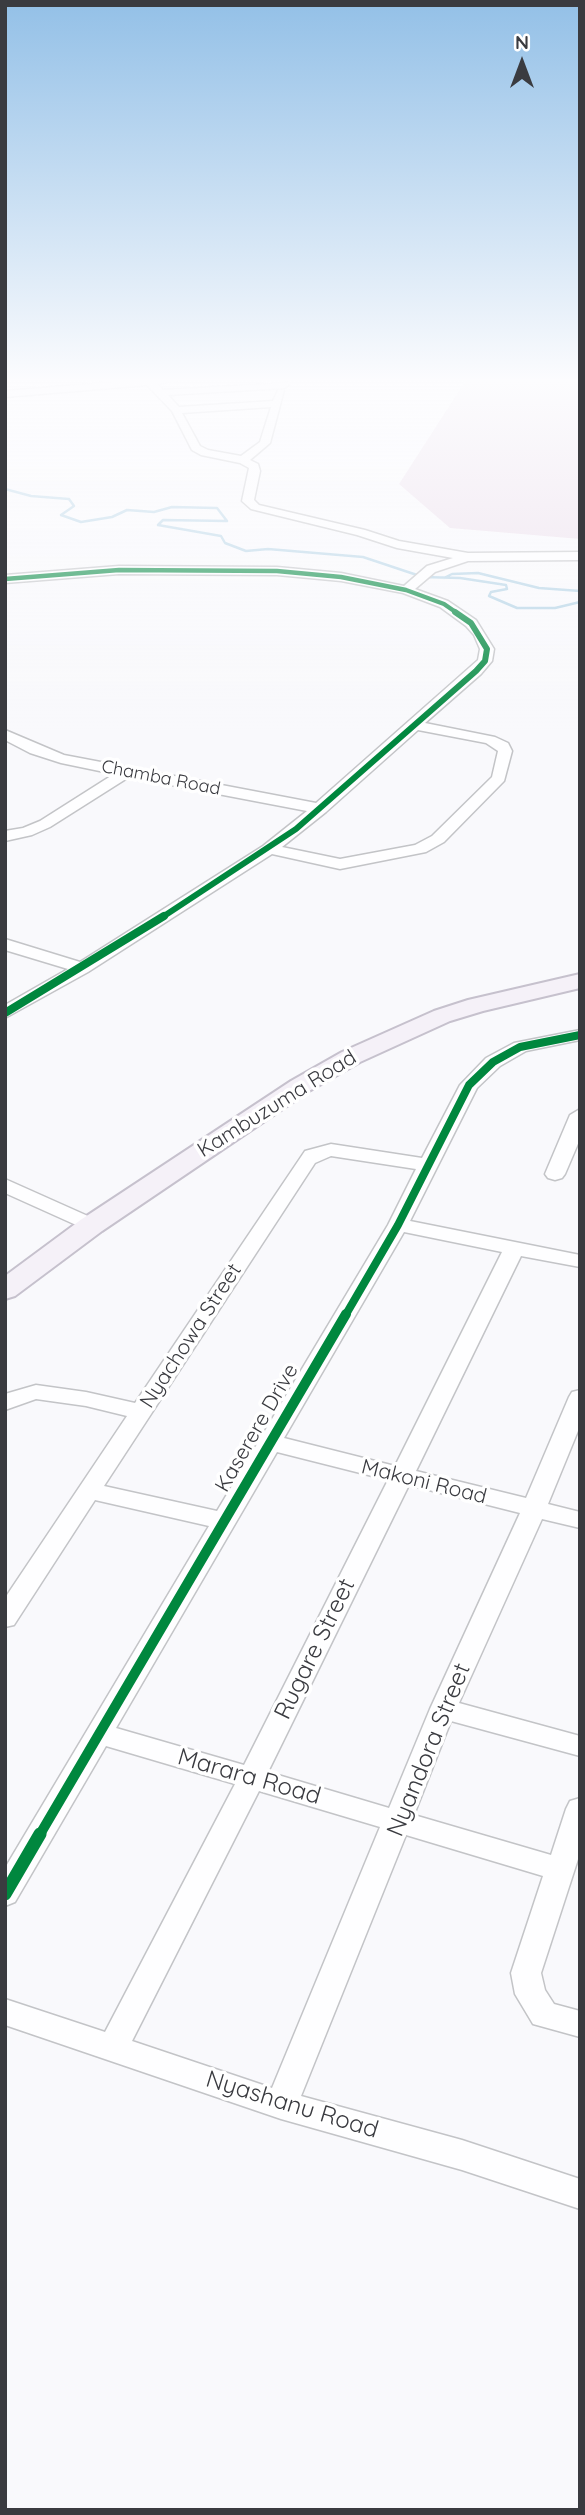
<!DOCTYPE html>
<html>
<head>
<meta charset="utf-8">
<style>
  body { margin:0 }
  #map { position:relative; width:585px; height:2515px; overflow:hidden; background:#f9f9fc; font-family:Quicksand,sans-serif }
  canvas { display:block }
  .frame { position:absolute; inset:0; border:7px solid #3a3b40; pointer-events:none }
  .north { position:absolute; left:487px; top:28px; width:70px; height:70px; -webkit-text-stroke:5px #fff; paint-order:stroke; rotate:0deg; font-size:19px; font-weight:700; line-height:28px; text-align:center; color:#3a3b40 }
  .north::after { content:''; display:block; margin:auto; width:24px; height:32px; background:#3a3b40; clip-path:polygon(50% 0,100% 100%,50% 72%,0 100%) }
</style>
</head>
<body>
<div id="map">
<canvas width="585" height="2515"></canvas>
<div class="frame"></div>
<div class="north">N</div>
</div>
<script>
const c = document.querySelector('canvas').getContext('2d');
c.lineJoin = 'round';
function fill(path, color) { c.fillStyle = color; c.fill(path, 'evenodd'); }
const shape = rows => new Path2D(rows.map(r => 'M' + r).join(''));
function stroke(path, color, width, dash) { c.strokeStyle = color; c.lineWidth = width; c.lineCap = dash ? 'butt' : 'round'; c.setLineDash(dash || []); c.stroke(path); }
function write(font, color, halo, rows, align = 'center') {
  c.font = font + ' Quicksand,sans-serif'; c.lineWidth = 7; c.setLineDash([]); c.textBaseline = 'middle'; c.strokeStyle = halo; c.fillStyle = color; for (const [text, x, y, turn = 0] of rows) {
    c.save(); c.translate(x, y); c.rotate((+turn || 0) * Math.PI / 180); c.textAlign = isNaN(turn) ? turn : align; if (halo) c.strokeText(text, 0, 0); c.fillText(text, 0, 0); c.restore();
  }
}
fill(shape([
  [466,380,580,380,580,539,450,528,399,484]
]), '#ebddea');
stroke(shape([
  [5,489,31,496,69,499,74,506,61,515,81,522,112,517,127,510,154,512,172,507,217,508,227,521,163,520,158,525,221,536,225,543,246,551,268,549,363,557,423,577,460,578,506,585,507,589,491,592,489,596,517,608,555,608,580,602],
  [444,578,452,574,478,573,539,588,580,591]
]), '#b4d3e5', 2.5);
const minor = shape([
  [140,380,177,380,157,384,163,390,287,383,289,385,284,388,168,395,179,407,273,401,278,390,284,390,270,443,250,460,258,464,260,471,254,500,259,505,365,530,399,541,468,553,580,552,580,560,468,561,435,572,415,589,448,601,476,620,494,649,492,661,481,674,425,723,495,737,508,743,512,751,504,781,444,842,426,852,340,869,272,854,88,972,5,1018,5,1005,68,969,5,950,5,939,80,962,263,846,307,811,129,777,50,827,32,835,5,841,5,831,23,828,40,821,114,774,61,763,30,753,5,740,5,730,64,755,316,803,478,660,480,649,474,635,466,626,440,607,403,593,341,581,277,575,119,574,5,583,5,575,119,566,277,567,341,573,404,586,427,566,453,558,397,548,357,535,251,509,242,501,249,468,240,463,201,455,192,450,172,411,147,385,5,397,5,391,140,380],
  [271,407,260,442,241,456,208,450,200,446,182,413,271,407],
  [418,730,486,743,498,751,492,777,432,836,415,845,340,859,282,847,326,812,418,730],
  [580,1030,580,1040,526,1051,500,1066,477,1088,410,1221,580,1255,580,1267,521,1256,416,1471,526,1498,569,1397,572,1392,580,1390,580,1426,548,1504,580,1512,580,1528,542,1519,459,1703,580,1736,580,1756,451,1721,414,1815,551,1855,566,1809,570,1801,580,1798,580,1853,541,1973,545,1990,554,2004,580,2011,580,2037,533,2024,515,1994,511,1973,543,1876,406,1835,301,2096,462,2140,580,2179,580,2209,462,2170,281,2119,5,2025,5,1999,105,2032,235,1784,106,1746,15,1902,5,1906,5,1868,209,1526,95,1500,14,1625,5,1627,5,1598,127,1416,86,1406,36,1399,5,1410,5,1394,36,1385,86,1392,135,1403,305,1151,331,1144,422,1158,460,1085,486,1058,514,1043,580,1030],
  [331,1156,416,1169,388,1225,217,1511,104,1486,315,1163,331,1156],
  [404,1232,502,1252,395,1466,284,1438,404,1232],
  [277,1452,388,1480,244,1765,116,1728,277,1452],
  [409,1485,520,1513,430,1709,389,1808,268,1772,409,1485],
  [259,1791,380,1827,272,2088,132,2041,259,1791],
  [580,1109,580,1139,565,1174,562,1178,555,1180,548,1178,545,1174,570,1115,580,1109],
  [5,1179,99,1221,102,1225,99,1229,92,1231,85,1229,5,1193,5,1179]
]);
const major = shape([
  [580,974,580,988,483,1011,450,1021,360,1062,309,1091,102,1231,15,1296,5,1299,5,1276,82,1219,291,1081,342,1052,434,1011,468,1000,580,974]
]);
stroke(minor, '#c3c4c7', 3);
stroke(major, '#c6c1cd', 4);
fill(minor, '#fefeff');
fill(major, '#f5f1f8');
stroke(shape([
  [5,579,119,570,277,571,341,577,406,590,444,604,457,613]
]), '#00873e', 4.5);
stroke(shape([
  [161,918,296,829,476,671,485,661,487,649,471,623,455,612]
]), '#00873e', 6);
stroke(shape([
  [5,1013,164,916],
  [345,1316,398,1225,469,1085,493,1062,520,1047,580,1035]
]), '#00873e', 8);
stroke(shape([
  [39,1836,346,1314]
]), '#00873e', 10);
stroke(shape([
  [5,1894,40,1834]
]), '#00873e', 13);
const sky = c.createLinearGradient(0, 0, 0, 732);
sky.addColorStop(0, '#93c0e7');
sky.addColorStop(0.52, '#fcfcfe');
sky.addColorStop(1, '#fcfcfe00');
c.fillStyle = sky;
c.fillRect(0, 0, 585, 732);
write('18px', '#3a3b40', '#fff', [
  ["Chamba Road",161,778,11]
]);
write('21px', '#3a3b40', '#fff', [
  ["Kambuzuma Road",277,1104,-32],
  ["Nyachowa Street",191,1336,-57],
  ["Kaserere Drive",257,1428,-60],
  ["Makoni Road",424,1482,14]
]);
write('24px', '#3a3b40', '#fff', [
  ["Rugare Street",315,1649,-64],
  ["Nyandora Street",429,1750,-68],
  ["Marara Road",249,1777,16],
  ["Nyashanu Road",292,2105,17]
]);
</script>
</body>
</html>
